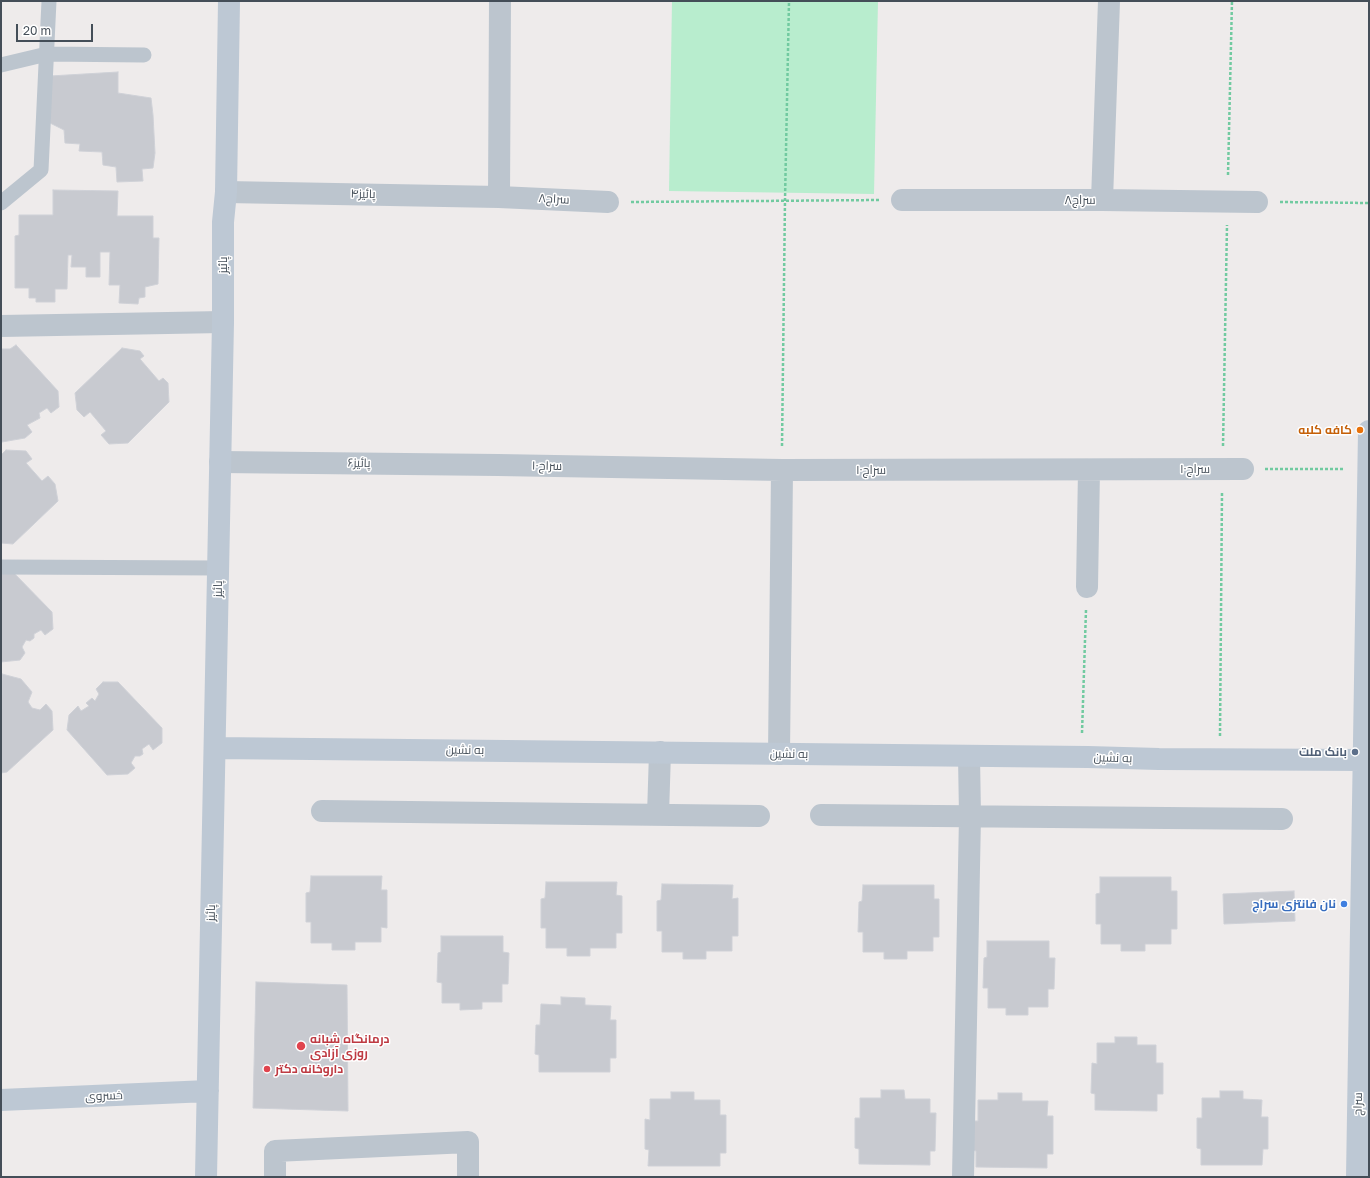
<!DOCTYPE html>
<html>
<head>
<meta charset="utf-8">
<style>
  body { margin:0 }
  #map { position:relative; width:1370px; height:1178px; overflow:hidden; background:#eeebeb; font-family:"Golos Text",sans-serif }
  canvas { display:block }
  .frame { position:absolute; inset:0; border:2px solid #444e58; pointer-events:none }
  .scale { position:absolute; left:16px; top:24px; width:77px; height:18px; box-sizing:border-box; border:2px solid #444e58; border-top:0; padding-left:5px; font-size:12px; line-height:14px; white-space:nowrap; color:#444e58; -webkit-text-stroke:3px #fff; paint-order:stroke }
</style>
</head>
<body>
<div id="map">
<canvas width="1370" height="1178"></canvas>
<div class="frame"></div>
<div class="scale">20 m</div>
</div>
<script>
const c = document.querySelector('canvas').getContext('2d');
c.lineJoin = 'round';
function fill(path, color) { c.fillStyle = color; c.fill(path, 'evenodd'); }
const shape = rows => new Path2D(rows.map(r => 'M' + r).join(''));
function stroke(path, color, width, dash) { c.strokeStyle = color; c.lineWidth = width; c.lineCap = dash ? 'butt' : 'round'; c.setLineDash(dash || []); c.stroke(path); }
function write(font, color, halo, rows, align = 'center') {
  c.font = font + ' "Golos Text",Cairo,sans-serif'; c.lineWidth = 3; c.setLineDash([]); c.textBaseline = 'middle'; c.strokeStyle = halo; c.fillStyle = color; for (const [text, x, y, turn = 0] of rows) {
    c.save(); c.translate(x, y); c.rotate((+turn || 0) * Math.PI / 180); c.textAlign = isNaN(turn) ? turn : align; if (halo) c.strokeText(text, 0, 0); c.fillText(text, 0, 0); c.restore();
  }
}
fill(shape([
  [672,1,878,1,874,194,669,191]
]), '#b8edce');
const building = shape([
  [118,72,118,93,151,98,153,115,155,153,153,168,142,169,143,181,117,182,116,167,103,165,102,152,79,151,80,144,65,143,64,130,50,123,50,76,118,72],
  [53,190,118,191,117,216,153,216,153,238,159,238,158,284,145,287,145,297,139,298,138,304,119,303,120,285,109,285,110,252,100,252,100,277,86,277,86,267,71,267,72,255,68,255,67,289,55,289,55,302,36,302,36,298,29,298,29,288,15,288,15,236,19,235,19,215,53,215,53,190],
  [16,345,58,391,59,407,51,413,47,408,39,413,40,418,27,425,32,432,25,438,2,442,1,440,1,349,10,349,16,345],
  [122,348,140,351,144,356,140,359,159,381,163,378,168,383,169,402,128,443,109,444,101,435,106,431,90,412,84,417,77,410,75,393,122,348],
  [6,450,26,451,32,459,26,463,42,481,48,476,55,484,58,501,13,544,1,543,1,455,6,450],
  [11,570,52,612,53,629,45,635,41,630,34,634,34,638,30,641,26,640,22,647,25,653,20,660,1,662,1,571,11,570],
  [2,674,21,679,32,692,28,702,32,708,40,710,46,704,52,711,53,730,7,772,1,773,2,674],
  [103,682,118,682,162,728,162,743,153,750,149,744,142,749,143,754,140,756,135,756,131,763,135,768,128,774,107,775,67,730,69,715,78,706,81,711,89,706,86,703,92,698,95,701,99,694,96,689,103,682],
  [311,876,382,876,381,890,387,890,387,928,381,927,381,942,355,942,355,950,332,950,332,943,311,943,311,922,306,922,306,893,310,892,311,876],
  [1100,877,1171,877,1171,891,1177,891,1177,929,1171,929,1171,944,1145,944,1145,951,1121,951,1121,944,1101,944,1101,924,1096,924,1096,894,1100,893,1100,877],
  [546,882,617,882,616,895,622,896,622,933,616,933,616,948,590,948,590,956,567,956,567,948,546,948,546,928,541,928,541,899,545,898,546,882],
  [662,884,733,885,732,899,738,898,738,936,732,936,732,951,706,951,706,959,683,959,683,952,662,952,662,931,657,931,657,901,661,900,662,884],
  [863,885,934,885,934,899,939,899,939,937,933,937,933,951,907,951,907,959,884,959,884,952,863,952,863,932,858,932,859,902,862,901,863,885],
  [1294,891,1295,921,1224,924,1223,894,1294,891],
  [441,936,503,936,503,952,509,953,508,984,502,984,502,1002,482,1002,482,1009,460,1010,460,1003,442,1003,442,983,437,982,438,953,441,952,441,936],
  [987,941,1049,941,1049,958,1055,958,1054,989,1048,989,1048,1007,1028,1007,1028,1015,1006,1015,1006,1008,988,1008,988,988,983,988,984,958,987,957,987,941],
  [256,982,347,985,348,1111,253,1108,256,982],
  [561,997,585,998,585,1005,611,1006,610,1020,616,1020,616,1058,610,1058,610,1072,539,1072,539,1055,535,1054,536,1025,540,1025,541,1004,561,1005,561,997],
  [1115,1037,1137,1037,1137,1045,1156,1045,1156,1063,1163,1063,1163,1094,1157,1094,1157,1111,1095,1110,1095,1094,1091,1093,1092,1063,1097,1064,1097,1043,1115,1043,1115,1037],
  [881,1090,904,1090,905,1099,930,1099,930,1113,936,1113,935,1151,930,1151,930,1165,859,1164,859,1149,855,1148,855,1118,860,1118,860,1098,881,1098,881,1090],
  [1220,1091,1243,1091,1243,1099,1262,1100,1261,1117,1268,1117,1268,1149,1263,1149,1262,1165,1201,1165,1201,1149,1197,1148,1197,1118,1202,1118,1202,1098,1220,1098,1220,1091],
  [671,1092,694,1092,694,1100,720,1100,720,1115,726,1115,726,1153,720,1153,720,1166,648,1166,649,1150,645,1149,645,1119,650,1120,650,1099,671,1099,671,1092],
  [998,1093,1022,1093,1022,1101,1048,1101,1047,1116,1053,1116,1053,1154,1047,1154,1047,1168,976,1167,976,1151,972,1150,973,1121,978,1121,978,1100,998,1100,998,1093]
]);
fill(building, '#c8cad0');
stroke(building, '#cfd1d7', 1);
stroke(shape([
  [1228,175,1232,1],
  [631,202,880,200],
  [1280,202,1369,203],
  [782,446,785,200,789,1],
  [1223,446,1227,225],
  [1265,469,1344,469],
  [1082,733,1086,610],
  [1220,736,1222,493]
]), '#71caa0', 2.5, [3, 2]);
stroke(shape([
  [1,65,47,54,144,55],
  [1,203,41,170,49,1],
  [1,567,218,568]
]), '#bcc5ce', 15);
stroke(shape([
  [226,192,499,197,608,202],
  [499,197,500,1],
  [902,200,1102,200,1257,202],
  [1102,200,1109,1],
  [1,326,223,322],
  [220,462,498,465,782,470,1243,469],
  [1087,587,1089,470],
  [779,754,782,470],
  [322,811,759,816],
  [658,815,660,752],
  [821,815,1282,819],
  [275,1177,275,1151,468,1142,468,1177],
  [963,1177,970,816,969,756]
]), '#bcc5ce', 22);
stroke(shape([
  [215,748,1088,757,1159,759,1364,760],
  [1,1100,208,1091],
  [206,1177,223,322,223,222,226,192,229,1],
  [1357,1177,1369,431]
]), '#bdc8d4', 22);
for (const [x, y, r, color] of [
  [1360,430,4,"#e8710a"],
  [1355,752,4,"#5c6f8a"],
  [1344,904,4,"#3f7fe0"],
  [301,1046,5,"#e0444e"],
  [267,1069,4,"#e0444e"]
]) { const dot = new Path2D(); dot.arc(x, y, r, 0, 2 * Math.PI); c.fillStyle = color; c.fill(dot); stroke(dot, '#fff', 1.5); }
write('12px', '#444e58', '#fff', [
  ["پائیز۴",363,194,1],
  ["۸سراج",554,199,3],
  ["سراج۸",1080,200],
  ["پائیز",223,265,-90],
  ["پائیز۶",359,463,1],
  ["سراج۱۰",547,466,1],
  ["سراج۱۰",1195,469],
  ["سراج۱۰",871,470],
  ["پائیز",218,589,-89],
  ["به نشین",465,750,1],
  ["به نشین",789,754,1],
  ["به نشین",1113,758,2],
  ["پائیز",211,913,-89],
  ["خسروى",104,1096,-2],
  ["سراج",1358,1104,-89]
]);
write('bold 12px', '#c56008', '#fff', [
  ["کافه کلبه",1352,430]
], 'right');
write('bold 12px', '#4e5e75', '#fff', [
  ["بانک ملت",1347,752]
], 'right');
write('bold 12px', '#366cbe', '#fff', [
  ["نان فانتزی سراج",1336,904]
], 'right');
write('bold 12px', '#be3a42', '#fff', [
  ["درمانگاه شبانه",310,1039],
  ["روزی آزادی",310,1053],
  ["داروخانه دکتر",275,1069]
], 'left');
</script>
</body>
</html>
